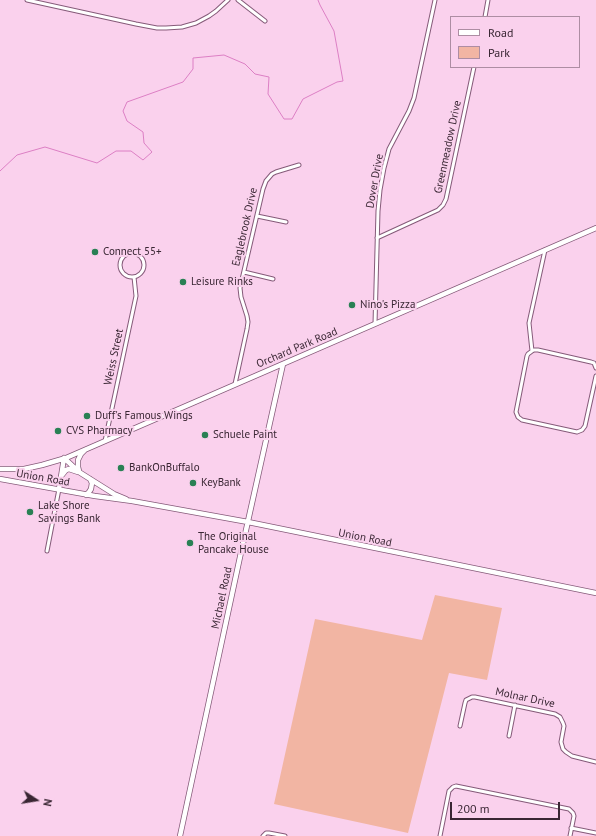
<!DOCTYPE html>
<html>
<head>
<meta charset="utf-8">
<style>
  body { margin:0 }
  #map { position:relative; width:596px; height:836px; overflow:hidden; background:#fad1ed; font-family:"PT Sans",sans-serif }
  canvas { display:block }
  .legend { position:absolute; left:450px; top:16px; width:130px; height:52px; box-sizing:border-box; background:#fad1ed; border:1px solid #ad8da3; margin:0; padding:5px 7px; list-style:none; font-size:12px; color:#392633 }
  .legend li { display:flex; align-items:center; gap:8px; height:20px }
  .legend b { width:20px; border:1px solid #ad8da3 }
  .north { position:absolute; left:16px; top:780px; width:40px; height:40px; -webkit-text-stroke:3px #fad1ed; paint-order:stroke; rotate:102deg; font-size:11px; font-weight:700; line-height:16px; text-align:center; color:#392633 }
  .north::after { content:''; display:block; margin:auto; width:14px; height:18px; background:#392633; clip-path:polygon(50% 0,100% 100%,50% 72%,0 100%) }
  .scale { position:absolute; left:450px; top:802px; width:110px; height:18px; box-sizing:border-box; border:2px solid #392633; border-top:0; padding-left:5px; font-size:12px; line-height:14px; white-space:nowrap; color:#392633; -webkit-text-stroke:3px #fad1ed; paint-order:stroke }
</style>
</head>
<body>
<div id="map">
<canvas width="596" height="836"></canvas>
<ul class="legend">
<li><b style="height:5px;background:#fff"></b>Road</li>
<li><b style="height:11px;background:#f2b5a3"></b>Park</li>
</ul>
<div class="north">N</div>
<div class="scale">200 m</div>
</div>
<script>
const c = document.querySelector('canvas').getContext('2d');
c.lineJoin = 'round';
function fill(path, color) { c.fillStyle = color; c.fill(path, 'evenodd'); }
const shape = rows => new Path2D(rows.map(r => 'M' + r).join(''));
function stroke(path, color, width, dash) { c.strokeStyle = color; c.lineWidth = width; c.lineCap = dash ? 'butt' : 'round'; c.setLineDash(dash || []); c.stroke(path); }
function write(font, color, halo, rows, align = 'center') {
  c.font = font + ' "PT Sans",sans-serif'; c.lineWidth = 4; c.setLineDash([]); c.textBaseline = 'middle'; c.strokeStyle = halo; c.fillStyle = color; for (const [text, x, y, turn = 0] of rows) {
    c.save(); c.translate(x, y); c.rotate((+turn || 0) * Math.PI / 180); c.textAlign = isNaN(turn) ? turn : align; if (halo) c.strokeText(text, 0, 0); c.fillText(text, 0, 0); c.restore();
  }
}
fill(shape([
  [435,595,502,608,487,680,449,673,408,833,274,804,315,619,422,640]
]), '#f2b5a3');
stroke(shape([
  [0,171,17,155,45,147,97,163,116,151,131,151,143,160,152,152,144,143,143,132,127,121,123,111,127,102,183,82,193,69,193,58,224,55,245,64,255,74,269,77,268,94,284,119,292,119,303,99,337,82,343,81,334,31,320,5,318,0]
]), '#dc7fc4', 1);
const street = shape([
  [27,0,136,24,157,28,166,28,182,27,196,23,209,16,216,11,228,0],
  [238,0,265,21],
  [485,17,488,0],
  [257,216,286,222],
  [377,238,438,210,443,205,446,199,474,67],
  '120 265a12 12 0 1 1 24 0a12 12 0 1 1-24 0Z',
  [244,272,273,279],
  [375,324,378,211,380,190,384,168,389,149,409,111,414,98,435,0],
  [532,351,529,323,545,250],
  [596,368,594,363,591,362,538,350,534,350,532,351,528,354,527,356,516,412,518,417,522,420,577,432,582,430,585,426,596,376],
  [235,384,247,329,248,322,247,316,241,297,240,288,263,189,266,181,272,174,276,172,299,165],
  [105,441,136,296,134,277],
  [47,551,59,489],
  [460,726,465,703,466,700,472,697,475,697,555,714,560,717,563,723,564,726,561,742,563,749,566,752,572,756,596,762],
  [509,736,515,705],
  [571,828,596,833],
  [263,836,266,833,269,833,285,836],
  [440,836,449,791,453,787,456,786,569,809,573,813,574,816,570,836]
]);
const secondary = shape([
  [64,458,79,472,114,494,126,499],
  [0,469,24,469,42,465,66,458,596,228],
  [79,471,78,467,78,460,81,454,85,450],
  [62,475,66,470,69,469,78,472],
  [0,479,95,496,132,501,248,522,596,593],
  [59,489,64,458],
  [86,495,89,492,91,489,92,483,90,479],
  [180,836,240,557,283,364]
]);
stroke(street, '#855a79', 5);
stroke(secondary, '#855a79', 6);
stroke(street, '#fff', 3);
stroke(secondary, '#fff', 4.5);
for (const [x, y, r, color] of [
  [95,252,4,"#298054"],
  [183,282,4,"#298054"],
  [352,305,4,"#298054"],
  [87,416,4,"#298054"],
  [58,431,4,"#298054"],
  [205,435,4,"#298054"],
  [121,468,4,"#298054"],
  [193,483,4,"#298054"],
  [30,512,4,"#298054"],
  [190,543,4,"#298054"]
]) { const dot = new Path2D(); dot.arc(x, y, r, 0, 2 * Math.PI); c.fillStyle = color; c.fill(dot); stroke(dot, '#fad1ed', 1.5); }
write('11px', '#392633', '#fad1ed', [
  ["Greenmeadow Drive",448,147,-78],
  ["Dover Drive",375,181,-80],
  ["Eaglebrook Drive",245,227,-77],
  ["Orchard Park Road",297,348,-23],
  ["Weiss Street",114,357,-78],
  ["Union Road",43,478,10],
  ["Union Road",365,538,11],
  ["Michael Road",222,598,-78],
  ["Molnar Drive",525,698,12]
]);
write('11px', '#392633', '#fad1ed', [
  ["Connect 55+",103,252],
  ["Leisure Rinks",191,282],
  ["Nino's Pizza",360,305],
  ["Duff's Famous Wings",95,416],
  ["CVS Pharmacy",66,431],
  ["Schuele Paint",213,435],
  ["BankOnBuffalo",129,468],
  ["KeyBank",201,483],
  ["Lake Shore",38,506],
  ["Savings Bank",38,519],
  ["The Original",198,537],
  ["Pancake House",198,550]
], 'left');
</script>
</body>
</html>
